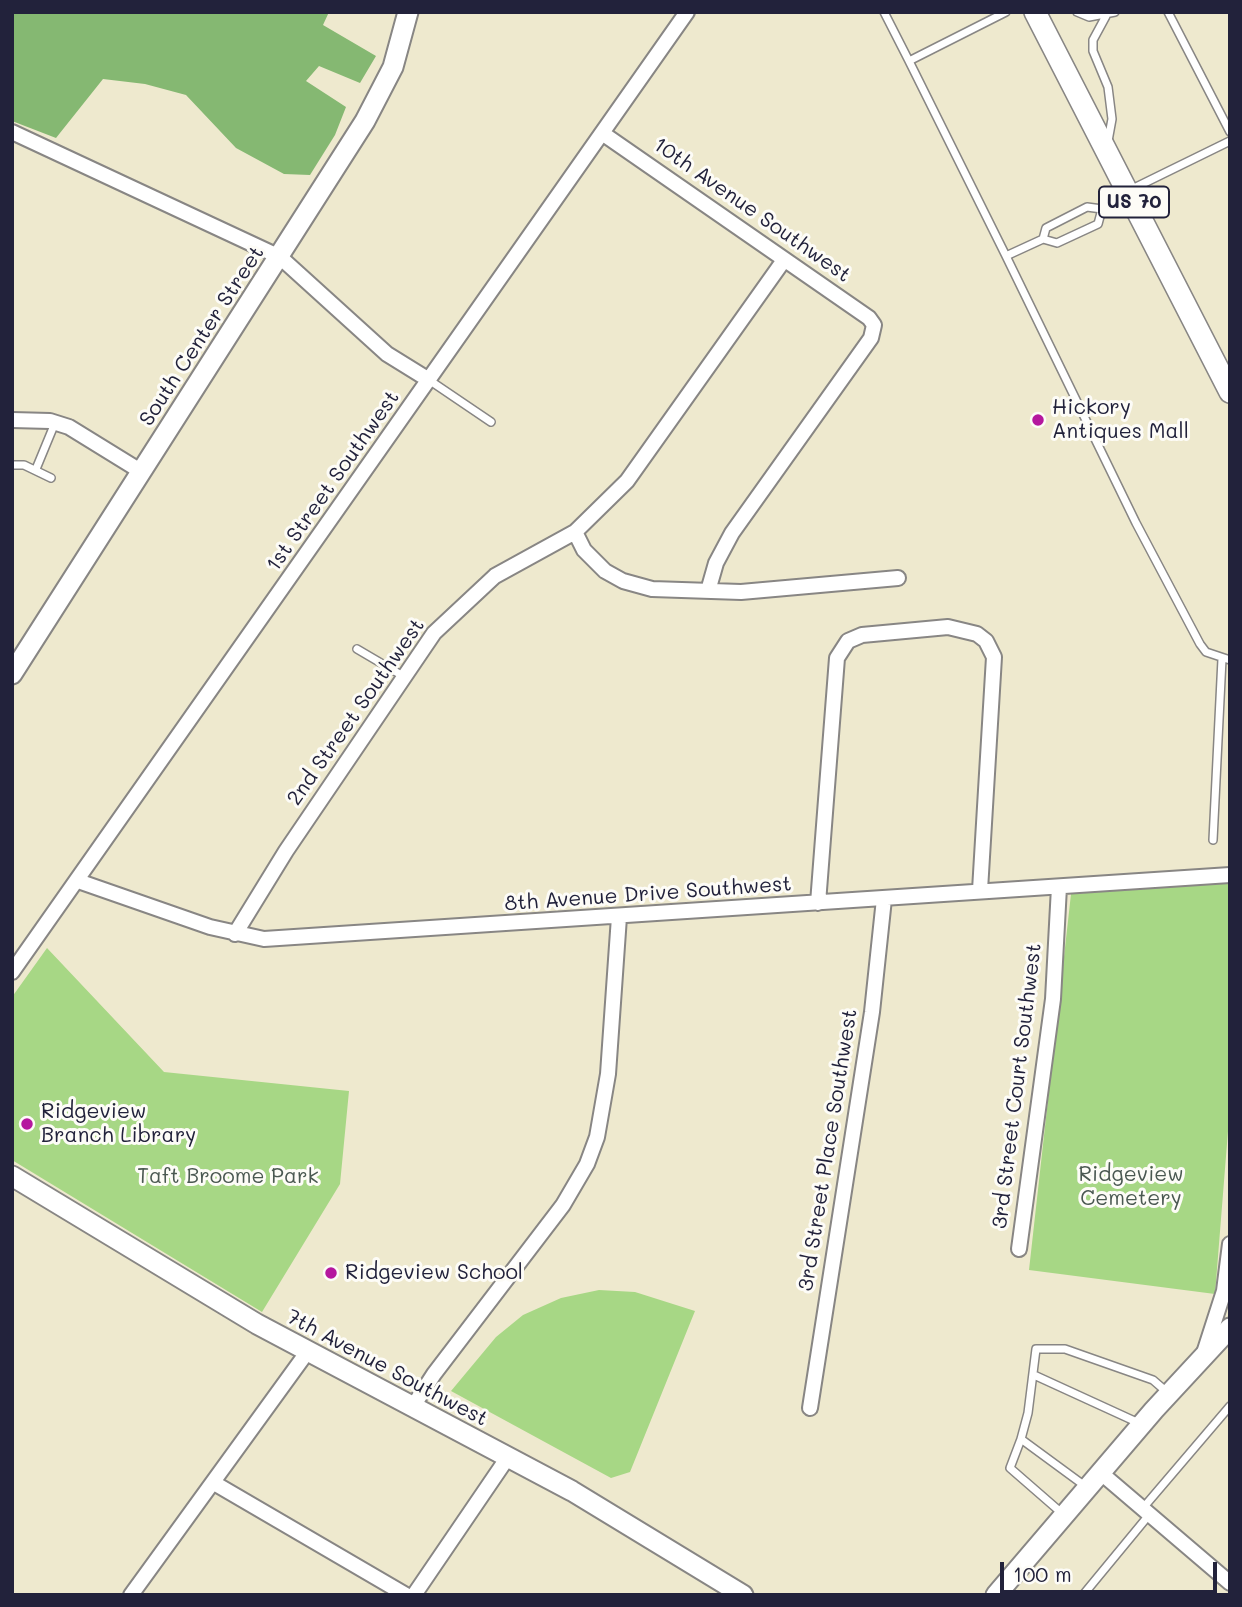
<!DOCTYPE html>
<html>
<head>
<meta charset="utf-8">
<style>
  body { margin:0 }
  #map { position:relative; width:1242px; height:1607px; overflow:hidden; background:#eee9ce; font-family:Mali,sans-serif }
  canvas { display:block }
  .frame { position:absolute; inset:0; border:14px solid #22223b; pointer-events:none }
  .scale { position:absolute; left:1000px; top:1562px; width:217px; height:32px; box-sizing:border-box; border:4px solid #22223b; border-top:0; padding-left:9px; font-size:21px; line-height:24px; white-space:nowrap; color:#22223b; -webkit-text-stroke:5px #fdfcf7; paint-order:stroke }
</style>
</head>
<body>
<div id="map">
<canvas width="1242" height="1607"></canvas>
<div class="frame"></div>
<div class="scale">100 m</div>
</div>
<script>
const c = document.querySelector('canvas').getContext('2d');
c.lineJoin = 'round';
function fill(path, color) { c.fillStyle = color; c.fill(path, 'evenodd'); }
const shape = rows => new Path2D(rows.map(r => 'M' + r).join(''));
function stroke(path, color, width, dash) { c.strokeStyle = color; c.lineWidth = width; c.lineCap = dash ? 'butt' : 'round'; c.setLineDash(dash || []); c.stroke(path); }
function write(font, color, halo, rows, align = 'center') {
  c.font = font + ' Mali,sans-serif'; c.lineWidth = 6; c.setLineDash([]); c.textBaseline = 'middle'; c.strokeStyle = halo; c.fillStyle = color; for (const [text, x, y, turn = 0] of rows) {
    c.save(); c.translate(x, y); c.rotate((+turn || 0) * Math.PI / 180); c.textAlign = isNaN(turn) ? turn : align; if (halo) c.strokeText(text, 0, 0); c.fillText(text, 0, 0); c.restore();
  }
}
fill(shape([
  [1230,883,1230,1106,1215,1294,1029,1270,1071,894],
  [47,948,164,1072,349,1091,340,1184,262,1312,12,1160,12,997],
  [599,1290,635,1292,695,1311,630,1472,611,1478,451,1391,496,1337,523,1315,561,1298]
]), '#a7d785');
fill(shape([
  [12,12,329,12,323,25,376,56,360,83,319,66,306,81,346,107,335,135,310,175,284,174,236,148,186,95,145,84,103,79,56,138,12,121]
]), '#85b872');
const lane = shape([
  [884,12,909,61,1006,12],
  [1077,12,1089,17,1115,12],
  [1168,12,1230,132],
  [1106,16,1093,40,1093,51,1108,87,1112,119,1108,141],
  [909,61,1006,256,1043,239,1057,243,1098,224,1102,209,1128,191,1230,141],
  [1043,239,1046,228,1087,207,1102,209],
  [1006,256,1136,523,1200,644,1206,652,1230,660],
  [429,380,491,422],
  [12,465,24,465,51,478],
  [36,469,55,423],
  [357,649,403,676],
  [1213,840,1222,659],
  [1034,1375,1141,1424],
  [1021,1439,1010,1468,1064,1515],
  [1085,1486,1021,1439,1028,1413,1036,1349,1065,1349,1153,1380,1168,1393],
  [1143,1508,1230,1406],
  [1083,1595,1149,1515]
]);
const street = shape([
  [12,132,280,257,387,354,429,380],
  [602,133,869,318,874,325,871,338,732,533,716,563,708,591],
  [12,420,50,421,69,427,142,472],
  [575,532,584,550,605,571,623,581,652,589,741,592,898,578],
  [78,881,210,927,264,939,1230,875],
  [818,903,837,658,848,641,862,635,948,627,977,634,986,641,994,657,980,890],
  [235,934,286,851,434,633,495,576,575,532,627,481,784,260],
  [12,972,687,12],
  [1019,1249,1053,999,1059,887],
  [1205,1350,1224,1291,1230,1244],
  [412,1408,434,1374,563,1205,587,1164,597,1137,608,1074,619,917],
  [810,1408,872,1012,884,899],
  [1101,1473,1230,1583],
  [214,1483,406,1595],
  [131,1595,308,1351],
  [414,1595,508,1457]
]);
const secondary = shape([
  [12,674,365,121,393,67,408,12],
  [12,1176,257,1324,572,1491,743,1595],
  [996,1595,1154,1410,1230,1328]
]);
const primary = shape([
  [1035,12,1230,392]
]);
stroke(lane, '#888684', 10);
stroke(street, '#888684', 18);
stroke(secondary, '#888684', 23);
stroke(primary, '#888684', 24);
stroke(lane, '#fff', 7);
stroke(street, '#fff', 14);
stroke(secondary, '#fff', 19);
stroke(primary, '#fff', 21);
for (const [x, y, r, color] of [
  [1038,420,7,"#b5179e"],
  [27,1124,7,"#b5179e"],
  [331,1273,7,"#b5179e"]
]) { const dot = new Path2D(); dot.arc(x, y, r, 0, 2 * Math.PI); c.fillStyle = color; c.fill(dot); stroke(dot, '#fdfcf7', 2.5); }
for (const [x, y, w] of [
  [1134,202,70]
]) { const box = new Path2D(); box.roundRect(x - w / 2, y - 15.5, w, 31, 5); c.fillStyle = '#fdfcf7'; c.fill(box); stroke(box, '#22223b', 2); }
write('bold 19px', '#22223b', null, [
  ["US 70",1134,202]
]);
write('21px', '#22223b', '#fdfcf7', [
  ["10th Avenue Southwest",752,210,35],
  ["South Center Street",202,336,-57],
  ["1st Street Southwest",333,481,-55],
  ["2nd Street Southwest",356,712,-55],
  ["8th Avenue Drive Southwest",648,894,-4],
  ["3rd Street Court Southwest",1017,1086,-83],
  ["3rd Street Place Southwest",828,1150,-81],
  ["7th Avenue Southwest",387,1368,28]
]);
write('21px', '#22223b', '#fdfcf7', [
  ["Hickory",1052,408],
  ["Antiques Mall",1052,432],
  ["Ridgeview",41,1112],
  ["Branch Library",41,1136],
  ["Ridgeview School",345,1273]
], 'left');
write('21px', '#4a5851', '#fdfcf7', [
  ["Ridgeview",1131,1175],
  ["Cemetery",1131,1199],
  ["Taft Broome Park",228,1177]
]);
</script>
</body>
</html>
